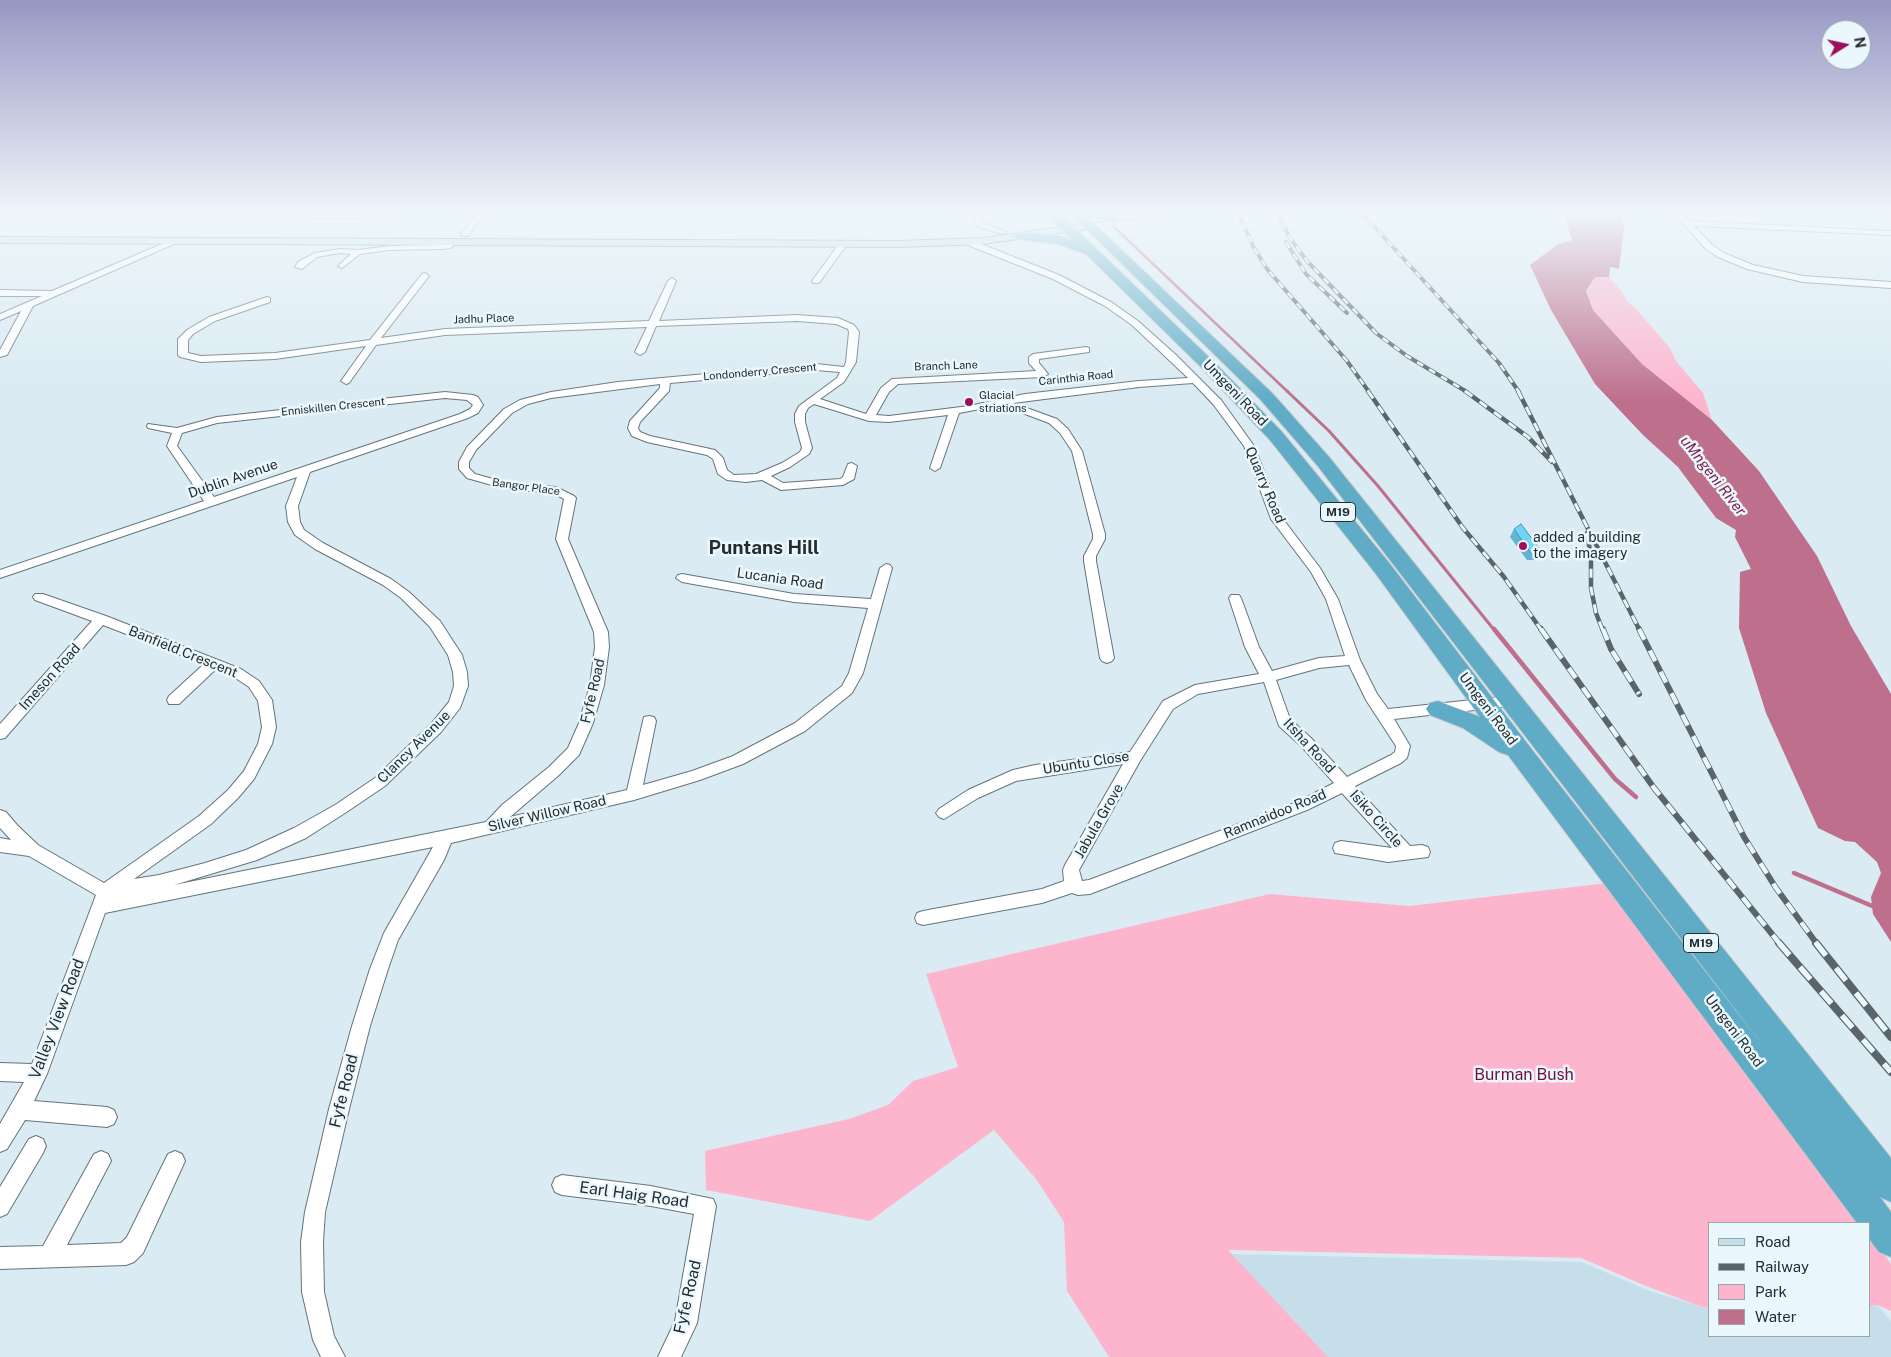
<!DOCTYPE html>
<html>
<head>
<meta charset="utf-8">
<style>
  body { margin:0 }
  #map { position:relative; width:1891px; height:1357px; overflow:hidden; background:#daebf3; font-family:"Public Sans",sans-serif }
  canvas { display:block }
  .legend { position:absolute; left:1708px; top:1222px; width:162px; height:115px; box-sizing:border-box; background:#eaf8fe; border:1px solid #9ba6ab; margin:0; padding:6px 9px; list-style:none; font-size:15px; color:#252c2e }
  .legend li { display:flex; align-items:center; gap:10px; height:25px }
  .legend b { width:25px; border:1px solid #9ba6ab }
  .north { position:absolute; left:1821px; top:20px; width:50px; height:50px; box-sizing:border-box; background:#eaf8fe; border:1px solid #9ba6ab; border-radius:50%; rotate:80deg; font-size:14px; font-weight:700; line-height:20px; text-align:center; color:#252c2e }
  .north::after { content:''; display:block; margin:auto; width:18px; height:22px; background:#9e0f5b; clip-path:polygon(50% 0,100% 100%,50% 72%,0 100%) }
</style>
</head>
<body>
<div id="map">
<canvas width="1891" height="1357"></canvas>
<ul class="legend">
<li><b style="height:6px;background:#c3e0ea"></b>Road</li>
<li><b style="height:6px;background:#5b6569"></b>Railway</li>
<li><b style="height:14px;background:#fdb5ce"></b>Park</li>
<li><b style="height:14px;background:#be6f8c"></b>Water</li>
</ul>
<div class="north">N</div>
</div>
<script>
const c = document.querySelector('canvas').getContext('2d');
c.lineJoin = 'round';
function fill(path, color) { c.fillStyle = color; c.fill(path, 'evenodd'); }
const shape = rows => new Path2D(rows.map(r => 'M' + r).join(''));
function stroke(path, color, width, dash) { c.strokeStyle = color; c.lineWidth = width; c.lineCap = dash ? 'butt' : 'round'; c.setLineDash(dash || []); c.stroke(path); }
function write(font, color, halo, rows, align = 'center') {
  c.font = font + ' "Public Sans",sans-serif'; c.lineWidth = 5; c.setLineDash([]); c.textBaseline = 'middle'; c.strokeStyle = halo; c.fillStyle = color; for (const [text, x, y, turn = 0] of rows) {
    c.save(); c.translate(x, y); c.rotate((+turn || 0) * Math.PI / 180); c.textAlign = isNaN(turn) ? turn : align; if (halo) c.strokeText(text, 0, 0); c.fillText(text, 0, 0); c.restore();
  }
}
fill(shape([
  [0,210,432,210,384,217,342,219,0,215],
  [1230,1254,1582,1262,1647,1290,1702,1307,1710,1307,1710,1336,1870,1336,1870,1306,1877,1305,1891,1321,1891,1357,1328,1357]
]), '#c6dee9');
fill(shape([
  [1595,277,1609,277,1620,289,1626,300,1637,310,1670,348,1676,361,1703,393,1712,420,1642,364,1593,310,1586,291],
  [1608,883,1861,1223,1710,1223,1710,1307,1702,1307,1646,1286,1581,1258,1228,1250,1328,1357,1109,1357,1067,1291,1064,1222,1036,1179,994,1130,870,1221,706,1190,705,1151,849,1119,888,1105,913,1081,958,1067,926,974,1270,894,1409,906],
  [1870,1235,1891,1264,1891,1311,1877,1305,1870,1306]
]), '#fdb5ce');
fill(shape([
  [1563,210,1621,210,1624,228,1619,269,1610,267,1609,277,1595,277,1586,291,1593,310,1642,364,1712,420,1759,471,1817,556,1851,626,1891,694,1891,942,1873,914,1871,897,1881,873,1877,862,1855,842,1845,841,1818,828,1766,713,1739,628,1740,572,1751,569,1735,537,1736,530,1716,518,1678,467,1643,435,1595,384,1551,310,1530,265,1557,245,1572,240]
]), '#be6f8c');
stroke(shape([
  [1113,226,1288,392]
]), '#be6f8c', 2.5);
stroke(shape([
  [1287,391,1329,431,1378,486,1495,631]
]), '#be6f8c', 3);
stroke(shape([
  [1494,629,1615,779,1636,797],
  [1794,873,1877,908]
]), '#be6f8c', 4.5);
const minor = shape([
  [397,210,428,210,363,218,0,217,0,213,363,214,397,210],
  [479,210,487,210,468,236,462,236,461,234,479,210],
  [970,210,978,210,983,223,1006,232,1002,234,977,226,970,210],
  [1165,210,1182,210,1154,217,1084,223,1080,221,1084,219,1165,210],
  [1671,210,1679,210,1689,221,1891,231,1891,235,1694,226,1712,245,1724,253,1753,265,1803,276,1891,282,1891,288,1803,282,1747,269,1718,257,1706,249,1671,210],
  [176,238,183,240,33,306,7,355,0,357,0,350,21,311,0,320,0,314,42,296,0,296,0,290,52,291,176,238],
  [450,239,457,241,451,248,442,249,389,250,360,254,342,268,338,266,351,254,340,253,317,257,302,269,295,267,298,262,315,253,340,249,358,250,389,246,442,245,450,239],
  [965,240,971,240,1059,275,1111,302,1138,321,1175,354,1221,400,1254,446,1283,519,1320,568,1338,599,1360,660,1377,694,1388,709,1510,696,1515,697,1517,701,1515,705,1510,706,1394,719,1410,746,1407,758,1401,763,1355,786,1410,846,1422,845,1428,847,1430,852,1428,857,1388,862,1335,853,1333,848,1335,843,1341,841,1392,848,1342,793,1307,810,1090,894,1078,895,1072,893,1042,903,923,925,917,923,915,918,917,913,923,911,1042,889,1064,881,1063,870,1065,865,1123,764,1016,781,978,798,944,819,939,817,936,813,939,809,968,790,1013,770,1035,765,1130,752,1163,701,1195,685,1259,674,1245,647,1229,598,1231,595,1239,595,1241,598,1259,647,1272,671,1319,658,1345,656,1326,599,1311,572,1271,519,1244,446,1213,404,1193,383,1139,387,1013,403,1057,419,1068,429,1082,451,1105,534,1105,539,1096,556,1096,561,1114,658,1112,661,1107,663,1102,661,1100,658,1084,561,1084,556,1093,539,1093,534,1072,451,1060,433,1049,423,1001,405,959,413,940,468,935,471,930,468,948,415,889,422,869,421,814,404,808,408,805,414,805,422,812,448,809,454,790,467,771,476,783,483,840,479,843,477,848,464,852,463,857,466,854,479,843,485,781,490,762,480,746,482,727,480,718,474,713,459,707,455,647,442,632,436,628,428,630,421,660,388,660,384,551,398,528,404,512,413,476,450,469,462,469,468,475,474,507,483,556,487,574,496,576,498,568,539,608,632,609,647,604,685,593,723,579,755,559,775,510,817,627,790,644,717,649,716,654,717,656,721,643,785,692,771,733,756,795,723,842,686,849,673,868,608,794,602,682,582,676,578,678,575,682,574,794,594,871,599,880,568,886,564,890,565,892,568,863,673,852,693,805,731,743,764,700,780,634,800,451,843,444,860,398,940,388,969,370,1026,349,1109,325,1212,323,1242,324,1292,334,1336,345,1357,321,1357,313,1340,302,1292,301,1242,305,1212,329,1109,352,1026,370,969,384,933,433,847,105,913,47,1074,34,1101,107,1107,114,1110,117,1117,114,1124,107,1127,25,1120,7,1149,0,1152,0,1124,24,1082,0,1081,0,1063,32,1064,96,895,29,856,0,852,0,838,11,840,0,828,0,810,6,812,17,825,38,845,104,883,199,816,228,790,244,771,258,744,262,727,258,701,249,687,231,675,216,669,179,704,169,704,167,700,169,696,204,664,103,625,5,738,0,739,0,724,92,621,35,600,33,597,35,594,43,594,106,616,241,669,259,681,272,700,276,727,272,744,254,779,238,798,211,824,134,879,159,875,205,863,246,850,294,828,335,805,375,778,431,724,449,702,454,686,453,672,448,655,430,627,401,598,383,585,315,549,295,535,288,522,286,506,297,477,0,578,0,570,204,501,167,446,172,433,148,428,147,426,148,424,177,428,217,417,445,392,473,395,478,397,483,405,478,413,468,418,310,472,298,506,300,522,304,530,323,543,391,579,409,592,440,621,462,655,467,672,468,686,460,708,441,732,385,786,345,813,306,838,257,860,174,885,486,822,502,805,549,767,568,748,579,723,590,685,595,647,594,632,556,539,564,499,553,493,506,489,467,478,459,469,459,462,467,447,504,409,520,400,551,392,618,382,816,364,844,367,846,362,849,332,848,329,836,324,797,321,656,326,645,352,640,355,635,352,647,327,445,335,376,345,349,383,346,384,341,381,366,346,275,359,201,362,180,357,178,355,178,339,187,330,209,317,267,297,270,298,270,302,215,321,193,334,188,340,188,353,201,356,275,353,370,340,422,274,425,273,429,276,381,338,445,329,649,321,668,281,672,278,676,281,659,321,797,315,838,318,854,325,859,332,856,362,844,382,820,399,866,414,881,388,892,379,1036,371,1029,363,1029,357,1033,354,1086,347,1089,348,1089,352,1039,359,1039,363,1048,374,1043,377,898,384,889,392,876,415,889,416,969,406,1025,394,1139,381,1188,378,1132,325,1105,306,1053,279,965,244,965,240],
  [816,370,840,372,837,378,799,406,795,414,795,422,802,448,800,452,782,463,756,474,734,475,727,470,723,458,715,450,650,436,640,432,638,428,640,422,669,391,670,383,816,370],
  [445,398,467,400,473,405,470,409,460,414,214,497,177,446,182,433,217,423,445,398],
  [1349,665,1366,700,1396,746,1395,752,1391,755,1347,777,1311,738,1290,719,1276,680,1319,668,1349,665],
  [1264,682,1279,726,1301,746,1334,783,1297,802,1089,880,1082,881,1079,870,1140,761,1173,709,1198,694,1264,682],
  [841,241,848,243,819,283,813,283,812,281,841,241],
  [36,1136,43,1139,46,1146,43,1153,7,1214,0,1217,0,1187,29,1139,36,1136],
  [101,1151,108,1154,111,1161,67,1245,121,1243,127,1237,168,1154,175,1151,182,1154,185,1161,143,1253,134,1262,126,1265,0,1269,0,1247,43,1246,94,1154,101,1151],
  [562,1175,651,1186,713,1199,716,1206,697,1323,681,1357,658,1357,675,1321,694,1214,651,1206,562,1195,555,1192,552,1185,555,1178,562,1175]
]);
const secondary = shape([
  [1090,223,1096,226,1094,228,983,244,898,247,0,243,0,237,898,241,983,238,1090,223]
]);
const trunk = shape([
  [1043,210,1056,210,1215,363,1282,432,1390,564,1533,751,1772,1057,1317,465,1260,399,1067,210,1093,210,1118,215,1120,218,1118,221,1114,222,1087,217,1272,393,1329,457,1891,1158,1891,1202,1880,1197,1891,1212,1891,1257,1879,1252,1870,1240,1870,1223,1857,1223,1508,755,1499,752,1463,728,1430,715,1426,709,1430,703,1438,701,1480,717,1376,574,1270,440,1203,369,1086,254,1058,244,1016,239,1015,236,1016,233,1021,232,1060,236,1073,241,1043,210]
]);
stroke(minor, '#65747b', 2);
stroke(secondary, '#65747b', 2);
stroke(trunk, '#c6c8c9', 2);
fill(minor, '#fff');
fill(secondary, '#c3e0ea');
fill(trunk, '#60acc7');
const railFar3 = shape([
  [1237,210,1254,248,1267,269,1347,361,1369,392],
  [1276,210,1290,238,1307,261,1376,333,1407,356,1467,392],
  [1359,210,1499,363,1519,392],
  [1286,242,1306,274,1347,313]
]);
const railFar2 = shape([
  [1368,391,1463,528,1504,577,1542,631],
  [1465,391,1528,437,1552,462],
  [1518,391,1640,631],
  [1587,533,1591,557,1591,588,1596,613,1603,631]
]);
const railFar1 = shape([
  [1541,629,1654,788,1780,944],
  [1603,629,1611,649,1639,694],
  [1639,629,1744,837,1776,888,1817,944]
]);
const rail = shape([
  [1779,943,1891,1072],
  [1816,943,1891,1037]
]);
stroke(railFar3, '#5b6569', 4);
stroke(railFar2, '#5b6569', 4.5);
stroke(railFar1, '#5b6569', 6);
stroke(rail, '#5b6569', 8);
stroke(railFar3, '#eaf8fe', 2.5, [7]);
stroke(railFar2, '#eaf8fe', 3, [9]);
stroke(railFar1, '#eaf8fe', 4.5, [12]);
stroke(rail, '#eaf8fe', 5.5, [16]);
fill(shape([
  [1514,529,1542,552,1539,560,1527,560,1510,537]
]), '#60b5d5');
const building = shape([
  [1521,524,1542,552,1531,553,1514,529,1521,524]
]);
fill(building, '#70d3f8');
stroke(building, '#4e94ae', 1);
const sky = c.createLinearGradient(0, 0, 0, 400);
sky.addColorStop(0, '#9798c3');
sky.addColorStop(0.53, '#eef6fa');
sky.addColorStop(1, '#eef6fa00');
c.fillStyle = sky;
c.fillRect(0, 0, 1891, 400);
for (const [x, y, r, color] of [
  [969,402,5,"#9e0f5b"],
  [1523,546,5,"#9e0f5b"]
]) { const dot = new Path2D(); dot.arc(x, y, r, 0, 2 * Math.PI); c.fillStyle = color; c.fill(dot); stroke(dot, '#eaf8fe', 2); }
write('11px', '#252c2e', '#eaf8fe', [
  ["Jadhu Place",484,319,-2],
  ["Branch Lane",946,366,-2],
  ["Londonderry Crescent",760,372,-5],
  ["Carinthia Road",1076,378,-6],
  ["Enniskillen Crescent",333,407,-6],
  ["Bangor Place",526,487,8]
]);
write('11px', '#252c2e', '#eaf8fe', [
  ["Glacial",979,396],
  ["striations",979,409]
], 'left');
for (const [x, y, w] of [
  [1338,512,35],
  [1701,943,35]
]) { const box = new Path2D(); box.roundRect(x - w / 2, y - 9.5, w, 19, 4); c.fillStyle = '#eaf8fe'; c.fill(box); stroke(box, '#252c2e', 1); }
write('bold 12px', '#252c2e', null, [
  ["M19",1338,512],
  ["M19",1701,943]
]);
write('14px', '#252c2e', '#eaf8fe', [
  ["Umgeni Road",1235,393,46],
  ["Dublin Avenue",233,479,-19],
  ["Quarry Road",1265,485,67],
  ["Lucania Road",780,579,8],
  ["Banfield Crescent",183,652,22],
  ["Imeson Road",50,677,-48],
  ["Fyfe Road",593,691,-77],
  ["Umgeni Road",1488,709,53],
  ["Itsha Road",1309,746,47],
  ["Clancy Avenue",414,747,-45],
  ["Ubuntu Close",1086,763,-9],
  ["Silver Willow Road",547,814,-13],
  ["Ramnaidoo Road",1275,814,-22],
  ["Isiko Circle",1376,819,48],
  ["Jabula Grove",1099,821,-60],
  ["Umgeni Road",1734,1031,53]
]);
write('14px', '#252c2e', '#eaf8fe', [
  ["added a building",1533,538],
  ["to the imagery",1533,554]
], 'left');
write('italic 15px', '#7e1e4b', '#eaf8fe', [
  ["uMngeni River",1713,476,52]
]);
write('16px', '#252c2e', '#eaf8fe', [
  ["Valley View Road",57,1019,-69],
  ["Fyfe Road",344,1091,-76],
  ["Earl Haig Road",634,1195,8],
  ["Fyfe Road",688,1297,-77]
]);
write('16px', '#700e40', '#eaf8fe', [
  ["Burman Bush",1524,1075]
]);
write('bold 19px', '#252c2e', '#eaf8fe', [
  ["Puntans Hill",764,548]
]);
</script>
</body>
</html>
